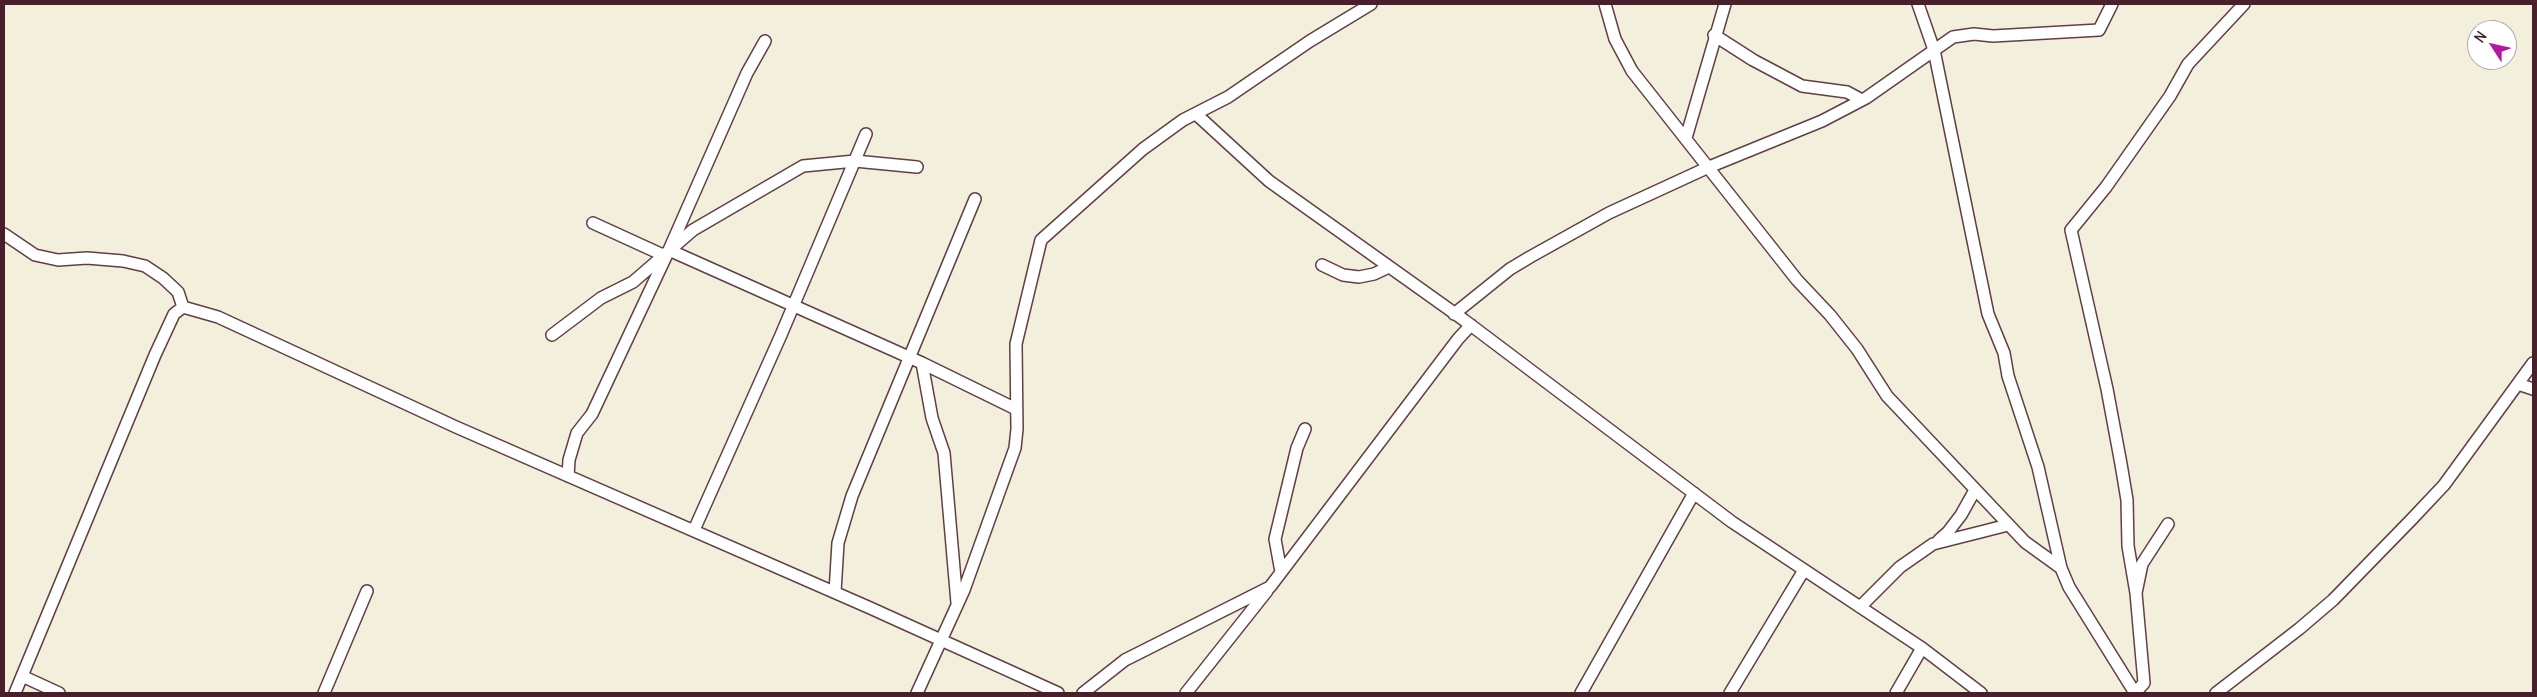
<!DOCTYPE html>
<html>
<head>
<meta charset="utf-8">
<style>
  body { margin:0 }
  #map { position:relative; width:2537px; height:697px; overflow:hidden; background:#f3efdd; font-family:Delius,sans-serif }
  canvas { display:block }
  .frame { position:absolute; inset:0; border:5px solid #4a1f2b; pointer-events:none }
  .north { position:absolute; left:2467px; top:20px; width:50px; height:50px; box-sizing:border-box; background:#fff; border:1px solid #b7a5aa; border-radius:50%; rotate:305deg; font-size:14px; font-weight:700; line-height:20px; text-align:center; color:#4a1f2b }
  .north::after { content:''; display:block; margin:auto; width:18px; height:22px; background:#b5179e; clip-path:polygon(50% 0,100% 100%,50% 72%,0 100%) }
</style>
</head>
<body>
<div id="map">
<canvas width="2537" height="697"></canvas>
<div class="frame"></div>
<div class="north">N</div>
</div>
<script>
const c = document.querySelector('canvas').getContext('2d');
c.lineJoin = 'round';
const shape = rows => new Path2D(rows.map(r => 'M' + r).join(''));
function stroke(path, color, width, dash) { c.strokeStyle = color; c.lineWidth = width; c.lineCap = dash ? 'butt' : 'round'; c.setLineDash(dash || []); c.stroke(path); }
const minor = shape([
  [1605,4,1615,39,1632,71,1797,280,1830,315,1857,349,1887,396,2025,542,2061,568,2069,587,2135,693],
  [1918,4,1934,50,1988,314,2004,353,2008,376,2038,467,2061,568],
  [1714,35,1753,60,1802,86,1847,92,1862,100],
  [1196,114,1269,181,1464,320,1732,522,1922,648,1981,693],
  [1686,138,1725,4],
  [593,223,663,255],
  [4,234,35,255,58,260,87,258,123,261,145,266,163,278,178,292,183,307],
  [669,250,922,363,1016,409],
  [1322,265,1343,275,1359,277,1374,274,1389,267],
  [1454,314,1510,269,1530,257,1609,213,1709,167,1822,121,1866,98,1953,37,1974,34,1993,36,2099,30,2112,4],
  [552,335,601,298,633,282,693,230,803,166,855,161,917,167],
  [922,363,932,418,944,453,957,603],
  [2518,384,2533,389],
  [568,476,569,460,577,433,592,414,669,250,747,73,765,41],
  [694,530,781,335,866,134],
  [1939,540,1948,532,1961,515,1975,490],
  [1281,572,1275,539,1297,448,1305,429],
  [835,592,838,543,852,496,975,199],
  [2136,593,2128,546,2127,500,2121,464,2107,389,2071,230,2106,187,2170,96,2188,64,2244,4],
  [1860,607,1900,567,1933,544,2008,525],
  [22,676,155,355,174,314,183,307,218,317,456,427,868,607,1058,693],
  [15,693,22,676,59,693],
  [324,693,367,591],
  [917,693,964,590,1015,448,1017,429,1016,344,1041,240,1143,149,1183,120,1228,97,1310,41,1371,4],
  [1083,693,1125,660,1270,587,1458,339,1471,325],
  [1186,693,1267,591],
  [1581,693,1694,493],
  [1730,693,1804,570],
  [1896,693,1922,648],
  [2135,693,2144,683,2136,593,2142,564,2168,524],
  [2216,693,2299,629,2333,600,2411,520,2444,485,2533,363]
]);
stroke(minor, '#633e46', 14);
stroke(minor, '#fff', 11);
</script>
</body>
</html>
